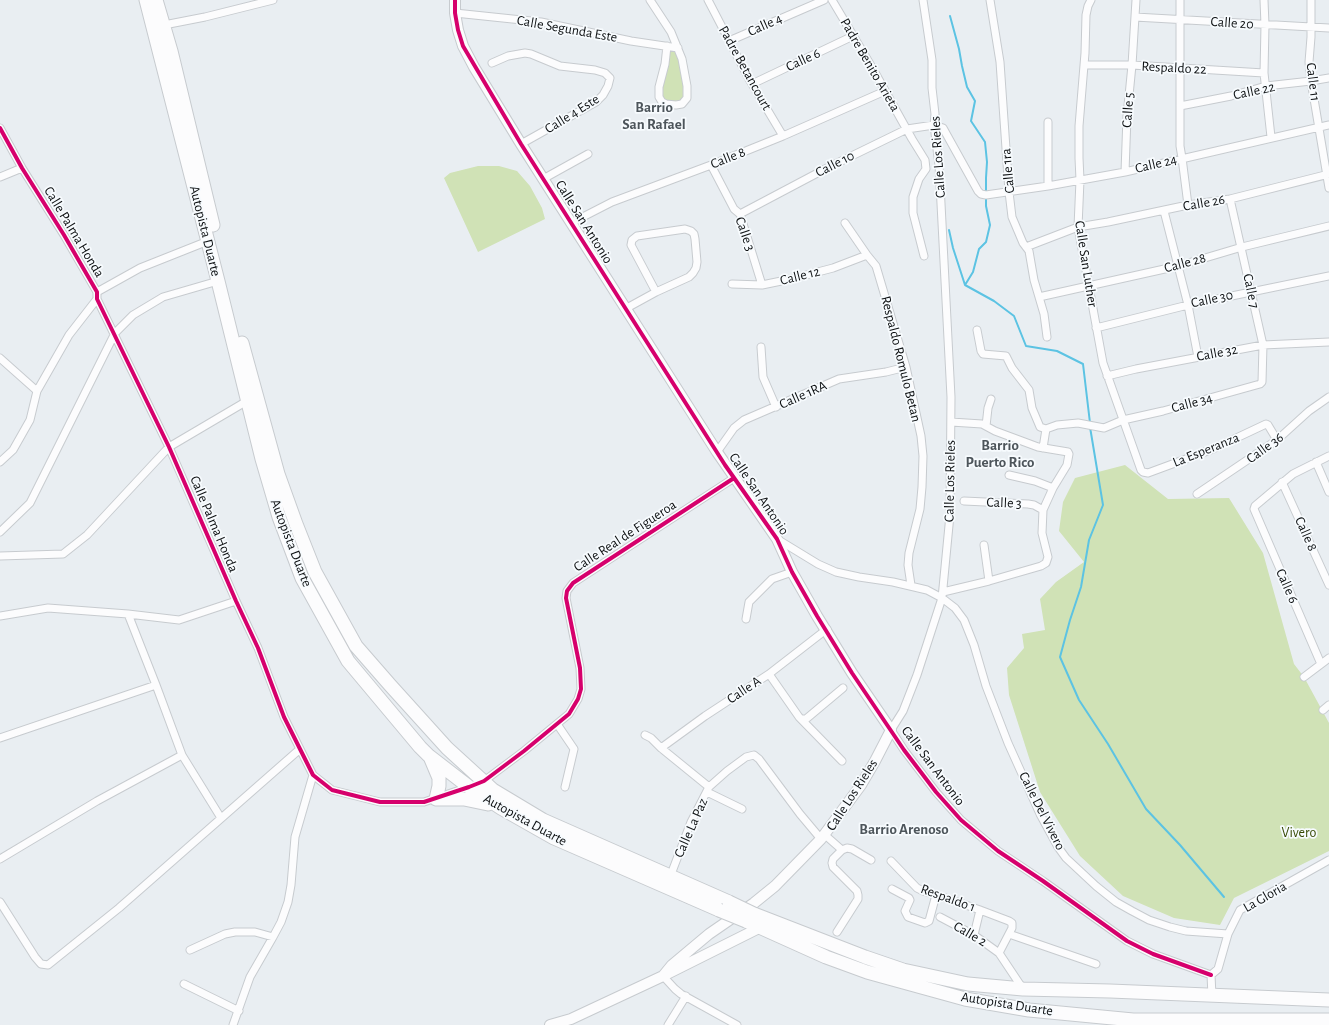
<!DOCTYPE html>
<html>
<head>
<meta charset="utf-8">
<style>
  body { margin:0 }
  canvas { display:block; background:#e9eef2 }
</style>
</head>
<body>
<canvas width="1329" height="1025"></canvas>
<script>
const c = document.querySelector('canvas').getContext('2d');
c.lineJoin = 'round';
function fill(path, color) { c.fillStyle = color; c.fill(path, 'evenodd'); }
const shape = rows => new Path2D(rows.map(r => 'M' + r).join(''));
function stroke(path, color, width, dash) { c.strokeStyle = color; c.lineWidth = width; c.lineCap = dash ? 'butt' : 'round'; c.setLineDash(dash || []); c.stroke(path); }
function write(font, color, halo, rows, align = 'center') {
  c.font = font + ' "Alegreya Sans",sans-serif'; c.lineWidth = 3.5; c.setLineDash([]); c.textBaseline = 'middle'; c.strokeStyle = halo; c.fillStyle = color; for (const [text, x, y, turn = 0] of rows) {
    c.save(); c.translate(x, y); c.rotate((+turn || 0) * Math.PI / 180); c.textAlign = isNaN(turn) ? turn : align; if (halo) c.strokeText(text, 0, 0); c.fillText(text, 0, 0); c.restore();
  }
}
fill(shape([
  [670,51,676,52,681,60,686,93,682,100,667,102,664,101,659,92,668,54],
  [478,166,499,166,517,171,530,186,542,208,545,219,478,252,444,178,450,173],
  [1125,465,1168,499,1229,498,1263,553,1294,664,1304,677,1329,723,1329,851,1234,898,1220,925,1174,918,1123,896,1080,856,1040,792,1009,695,1007,668,1024,648,1022,634,1045,630,1040,599,1056,582,1084,562,1059,531,1063,502,1075,478]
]), '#d0e2b6');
stroke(shape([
  [950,16,959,49,962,66,967,87,975,101,971,121,985,142,987,162,986,178,986,193],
  [949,230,953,248,965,285,994,301,1014,316,1026,346,1057,351,1083,364,1090,423],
  [965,285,973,272,979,249,986,242,990,225,986,206,986,197],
  [1090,427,1103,505,1089,540,1081,587,1070,620,1060,657,1079,700,1108,744,1146,809,1180,845,1224,897]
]), '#5cc3e3', 2);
const street = shape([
  [650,0,671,32,682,59,687,86,687,98,682,104,676,105,666,104,662,102,659,97,659,87,665,64,667,46],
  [708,0,749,79,783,136],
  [832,0,873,69,912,139,925,160,926,169,919,179,913,197,913,213,924,256],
  [923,0,932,60,932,88,935,114,934,125,939,165,951,397,950,515,942,598,917,675,903,711,891,730,904,750,936,792,961,820,998,851,1043,881,1127,941,1153,954,1211,975],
  [990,0,1000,62,1009,192,1012,217,1023,243,1029,251,1034,280,1044,314,1047,337],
  [1091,0,1088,6,1086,15,1085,53,1079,126,1079,158,1080,180,1078,227,1103,363,1141,470,1143,472,1148,473,1213,449,1266,424,1268,425,1277,440],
  [1180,0,1180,146,1182,158,1188,205],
  [1264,0,1265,25,1264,73,1271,137],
  [1311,0,1311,37,1309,62,1311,81,1329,188],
  [455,13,541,22,631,41,678,48],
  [1135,17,1329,28],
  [164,25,205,17,273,0],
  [729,41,824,0],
  [492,63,508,56,525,53,531,54,560,66,595,70,605,73,610,78,608,86,603,95,596,102,521,144],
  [1084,65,1132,65,1264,73],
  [752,84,853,36],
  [1180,106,1231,96,1266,86,1311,81,1329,78],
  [0,128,22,168,64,235,97,292,97,299,169,447,236,601,258,648,284,717,313,775,332,790,380,802,424,802,469,787,484,781,524,751,569,714,578,699,581,689,580,668,566,598,567,591,573,583,734,478],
  [711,165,734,209,740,214,762,285],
  [1125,172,1127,116,1132,65,1136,0],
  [0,177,22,168],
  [543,179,588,154],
  [1048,186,1048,122],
  [1164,211,1188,305,1198,357],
  [740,214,827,168,907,129,934,125,943,128,978,191,981,194,986,195,1048,186,1125,172,1329,125],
  [571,223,612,202,711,165,783,136,885,91],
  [845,223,867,255,876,266,906,367,921,436,923,456,922,487,920,509,909,553,908,565,911,585],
  [1026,247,1078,227,1108,222,1188,205,1230,199,1329,174],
  [732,284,762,285,791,279,833,268,867,255],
  [97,292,140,268,208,241],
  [1039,297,1178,266,1242,247,1329,226],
  [625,309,656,292,689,277,693,273,696,268,697,262,695,239,694,234,691,231,685,229,637,236,632,240,631,245,656,292],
  [1096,328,1188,305,1329,276],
  [977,330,981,351,983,354,1006,356,1012,368,1029,390,1032,408,1040,427,1046,429],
  [761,347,763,377,776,407],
  [0,358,37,391],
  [1107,376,1136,369,1263,345,1329,342],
  [986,426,988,408,991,399],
  [1046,429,1057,425,1078,423,1104,428,1123,420,1163,411,1260,384,1262,382,1263,345,1230,199],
  [1043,448,1046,429],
  [717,452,734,428,744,420,839,379,886,372,906,367],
  [0,462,13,450,30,420,37,391,69,335,97,299],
  [1316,462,1329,492],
  [1009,475,1035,481,1053,488],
  [1282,482,1329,585],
  [1197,494,1277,440,1309,411,1329,397],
  [964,501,1028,504,1034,505,1043,510],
  [0,532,30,503,115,333,133,315,163,297,218,281],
  [777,539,818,564,836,572,859,577,893,582,927,590,942,598,955,608,964,620,974,645,986,686,1008,743,1040,814,1058,847,1066,858,1096,886,1116,902,1132,911,1149,920,1170,927,1186,931,1228,934],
  [984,545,989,581],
  [0,556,63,554,87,535,169,447,247,401],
  [943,592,989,581,1041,566,1046,563,1048,557,1042,533,1043,510,1053,488,1067,465,1069,454,1068,452,1038,447,995,431,982,424,951,422],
  [128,614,156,685,182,755,221,818],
  [0,616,48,608,128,614,179,620,236,601],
  [746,619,749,602,772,579,792,572],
  [1321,664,1254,509,1255,506,1293,474,1329,456],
  [769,674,799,717,842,761],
  [1304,677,1329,658],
  [1323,710,1329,705],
  [802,719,806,719,843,688],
  [557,724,574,749,565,787],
  [645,735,651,738,661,748,709,787],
  [0,738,156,685],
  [661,748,705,716,769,674,827,629],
  [707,792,742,809],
  [825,835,842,850,833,859,832,863,833,867,857,891,858,895,858,899,837,932],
  [842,850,847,848,852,849,871,860],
  [0,859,97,801,182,755],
  [891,861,917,888,923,891,949,899,980,910,1009,921,1012,923,1012,928,999,953,1023,989],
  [670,877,691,822,709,787,727,771,746,757,754,755,759,759,800,814,821,839],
  [892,889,909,898,910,900,905,911,908,917,925,923,929,921,936,895],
  [0,902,35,957,41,964,48,965,119,908,300,749],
  [940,917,974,935,999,953],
  [1009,934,1096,964],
  [974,935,980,910],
  [190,950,225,934,235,932,255,932,273,937],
  [663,976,675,989,681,994,737,1025],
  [184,984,239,1011],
  [1212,996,1211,975,1218,969,1228,934,1240,910,1329,860],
  [233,1025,250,977,273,937,281,922,288,902,291,885,295,837,313,775],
  [668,1025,686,996]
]);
const secondary = shape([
  [455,0,455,13,458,30,463,46,474,67,521,144,717,452,777,539,792,572,817,616,852,673,891,730,875,761,861,785,821,839,775,886,754,903,709,934,672,965,663,976],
  [550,1025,571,1019,663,976,761,927]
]);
const highway = shape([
  [146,0,218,281,262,459,279,517,302,578,348,661,420,747,429,756,469,787,501,808,554,838,719,910],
  [156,0,171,51,213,225],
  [242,343,278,474,296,524,315,572,356,646,390,685,447,748,493,790,543,820,729,902],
  [431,759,439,778,439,786,436,799,464,799,488,804],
  [754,914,865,957,903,970,968,984,1023,989,1110,991,1329,1000],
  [746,921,826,957,867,972,965,999,1029,1010,1133,1020,1329,1020]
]);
stroke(street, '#c7cbcf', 9);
stroke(secondary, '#c7cbcf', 12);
stroke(highway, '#c7cbcf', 15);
stroke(street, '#fcfcfd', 7);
stroke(secondary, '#fcfcfd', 10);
stroke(highway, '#fcfcfd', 13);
const highwayBridge = shape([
  [729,902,754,914],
  [719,910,746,921]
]);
stroke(highwayBridge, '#c7cbcf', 15, []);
stroke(highwayBridge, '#fcfcfd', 13);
stroke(shape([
  [455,0,455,13,458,30,463,46,521,144,725,465,777,539,792,572,817,616,852,673,904,750,936,792,961,820,998,851,1043,881,1127,941,1153,954,1211,975],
  [0,128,22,168,64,235,97,292,97,299,169,447,236,601,258,648,284,717,313,775,332,790,380,802,424,802,469,787,484,781,524,751,569,714,578,699,581,689,580,668,566,598,567,591,573,583,734,478]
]), '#d6006c', 4);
write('14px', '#0d1012', '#f7fbfe', [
  ["Calle 20",1232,23,4],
  ["Calle 4",765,25,-24],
  ["Calle Segunda Este",567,29,10],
  ["Calle 6",803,60,-25],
  ["Padre Benito Arieta",870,65,60],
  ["Padre Betancourt",745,68,61],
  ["Respaldo 22",1174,68,3],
  ["Calle 11",1313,82,83],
  ["Calle 22",1254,91,-12],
  ["Calle 5",1128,110,-86],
  ["Calle 4 Este",572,114,-32],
  ["Calle Los Rieles",938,157,-94],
  ["Calle 8",728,158,-22],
  ["Calle 10",835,164,-27],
  ["Calle 24",1156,164,-13],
  ["Calle 1ra",1008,171,-95],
  ["Calle 26",1204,203,-10],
  ["Calle San Antonio",584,222,58],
  ["Autopista Duarte",205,231,76],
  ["Calle Palma Honda",74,232,59],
  ["Calle 3",745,234,71],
  ["Calle 28",1185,263,-15],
  ["Calle San Luther",1086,264,81],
  ["Calle 12",800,276,-14],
  ["Calle 7",1251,291,78],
  ["Calle 30",1212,299,-12],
  ["Calle 32",1217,353,-11],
  ["Respaldo Romulo Betan",901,359,76],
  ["Calle 1RA",803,395,-24],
  ["Calle 34",1192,403,-15],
  ["Calle 36",1265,448,-36],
  ["La Esperanza",1206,450,-22],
  ["Calle Los Rieles",950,481,-89],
  ["Calle San Antonio",759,494,56],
  ["Calle 3",1004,503,2],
  ["Calle Palma Honda",214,524,67],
  ["Calle 8",1306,534,66],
  ["Calle Real de Figueroa",625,536,-33],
  ["Autopista Duarte",291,543,69],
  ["Calle 6",1287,586,66],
  ["Calle A",744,690,-34],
  ["Calle San Antonio",933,766,53],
  ["Calle Los Rieles",852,795,-57],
  ["Calle Del Vivero",1042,811,63],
  ["Autopista Duarte",525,820,29],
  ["Calle La Paz",691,828,-66],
  ["La Gloria",1265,897,-30],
  ["Respaldo 1",948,898,20],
  ["Calle 2",970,934,30],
  ["Autopista Duarte",1007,1004,9]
]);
write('14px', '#354800', '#f7fbfe', [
  ["Vivero",1299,833]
]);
write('bold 15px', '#4d555b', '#f7fbfe', [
  ["Barrio",654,107],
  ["San Rafael",654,124],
  ["Barrio",1000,445],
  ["Puerto Rico",1000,462],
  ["Barrio Arenoso",904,829]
]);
</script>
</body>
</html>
